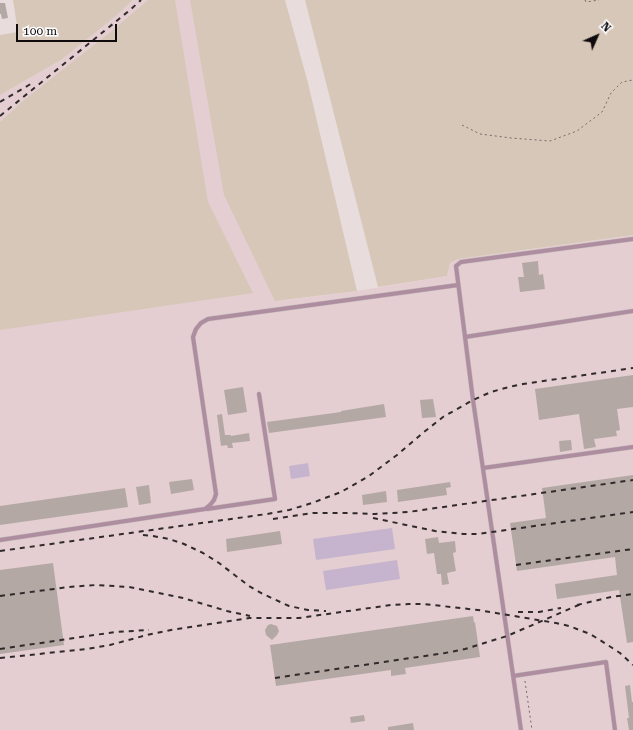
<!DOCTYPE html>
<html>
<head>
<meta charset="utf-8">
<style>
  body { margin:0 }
  #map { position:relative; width:633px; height:730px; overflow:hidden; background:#e9dcdd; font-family:"Roboto Serif",serif }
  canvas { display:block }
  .north { position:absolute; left:577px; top:16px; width:40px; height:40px; -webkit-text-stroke:3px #fff; paint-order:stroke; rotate:45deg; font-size:11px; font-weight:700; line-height:16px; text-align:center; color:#0f0b0c }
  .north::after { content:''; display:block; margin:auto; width:14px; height:18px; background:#0f0b0c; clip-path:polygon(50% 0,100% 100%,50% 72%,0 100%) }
  .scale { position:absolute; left:16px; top:24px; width:101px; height:18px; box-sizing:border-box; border:2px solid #0f0b0c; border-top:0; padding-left:5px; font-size:12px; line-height:14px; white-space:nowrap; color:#0f0b0c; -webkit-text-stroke:3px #fff; paint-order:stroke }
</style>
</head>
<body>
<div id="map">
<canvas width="633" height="730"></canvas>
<div class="north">N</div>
<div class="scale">100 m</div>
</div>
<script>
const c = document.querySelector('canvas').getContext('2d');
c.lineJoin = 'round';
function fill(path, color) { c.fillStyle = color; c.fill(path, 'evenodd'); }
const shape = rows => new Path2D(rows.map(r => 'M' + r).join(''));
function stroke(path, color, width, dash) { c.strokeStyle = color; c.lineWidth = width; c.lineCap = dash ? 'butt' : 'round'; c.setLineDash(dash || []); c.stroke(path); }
fill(shape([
  [133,0,244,0,286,300,357,291,447,276,450,263,458,259,633,235,633,730,0,730,0,95,61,60,116,16]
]), '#e4ced1');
fill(shape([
  [13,0,133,0,116,16,61,60,0,95,0,35,18,32],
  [148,0,175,0,208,202,253,293,0,330,0,122,23,101,113,30],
  [190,0,285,0,308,83,357,291,275,301,224,195],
  [305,0,633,0,633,235,458,259,450,263,447,276,378,287]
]), '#d7c7b8');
fill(shape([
  [308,463,310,476,291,479,289,466],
  [392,528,395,549,316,560,313,539],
  [397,560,400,579,326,590,323,571]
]), '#c6b3ce');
fill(shape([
  [0,3,5,3,8,18,2,19,1,14,0,14],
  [538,261,539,275,543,274,545,289,520,292,518,277,524,277,522,263],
  [633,375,633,407,617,409,620,430,616,431,617,436,594,439,596,447,584,449,579,414,539,420,535,389],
  [243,387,247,412,228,415,224,390],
  [433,399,436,417,422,418,420,400],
  [384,404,386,417,269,433,267,422,341,412,341,411],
  [222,414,225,435,231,435,231,436,249,433,250,441,232,443,233,448,228,448,227,445,221,446,217,415],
  [571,440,572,450,560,452,559,441],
  [633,475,633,642,627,643,619,590,557,599,555,584,617,575,615,557,517,571,510,523,546,518,542,488],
  [192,479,194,490,171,494,169,482],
  [450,482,451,487,446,488,447,495,398,502,397,490],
  [149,485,151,503,139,505,136,487],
  [125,488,128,507,0,525,0,506],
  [386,491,387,502,363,505,362,495],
  [280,531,282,544,227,552,226,539],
  [438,537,439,543,455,541,456,552,453,553,456,571,447,573,449,584,442,585,441,574,437,574,434,553,427,554,425,539],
  [53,563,64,645,0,654,0,570],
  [473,616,474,623,475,622,480,657,405,668,406,674,391,676,391,670,276,686,270,645],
  [271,624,277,626,279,631,277,635,272,640,266,635,265,630,268,625],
  [630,685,632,702,633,702,633,730,629,730,627,718,629,718,625,686],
  [364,715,365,721,351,723,350,717],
  [413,723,414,730,388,730,388,727]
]), '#b4a8a5');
const service = shape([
  [465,337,633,311],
  [483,468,633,447],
  [207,509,275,499,259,394],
  [0,540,205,509,210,505,214,500,216,494,193,337,196,329,201,323,208,319,458,285],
  [513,676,606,662,615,730],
  [521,730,473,400,456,266,461,262,633,239]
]);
stroke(service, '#c6bbbc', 5);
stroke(shape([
  [585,0,586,2,599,0],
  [462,125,480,134,511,138,550,141,577,131,602,112,611,93,622,82,633,80],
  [525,681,532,730]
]), '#726a6b', 1, [2, 3]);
stroke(service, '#ad8d9f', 4);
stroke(shape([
  [0,102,34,82],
  [0,116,130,10,141,0],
  [373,518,435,531,463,534,478,534,633,512],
  [273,519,313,513,349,513,375,514,408,512,633,480],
  [143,535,153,536,169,539,184,544,203,553,219,563,249,586,263,594,289,606,308,610,326,611],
  [0,551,267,514,289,510,312,503,341,492,369,476,397,455,424,432,443,417,473,400,491,392,509,387,523,384,633,368],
  [516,565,633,549],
  [0,596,69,587,96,585,129,587,183,598,227,611,250,616],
  [577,605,611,597,633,594],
  [518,612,539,612,561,608],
  [0,649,115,632,149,630],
  [0,658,87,649,110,645,147,635,171,630,249,618,299,618,391,605,409,604,424,604,478,610,556,623,569,626,590,634,600,640,620,653,633,665],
  [275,678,445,653,465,649,507,636,581,604]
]), '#302a2b', 2, [5, 5]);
</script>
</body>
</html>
